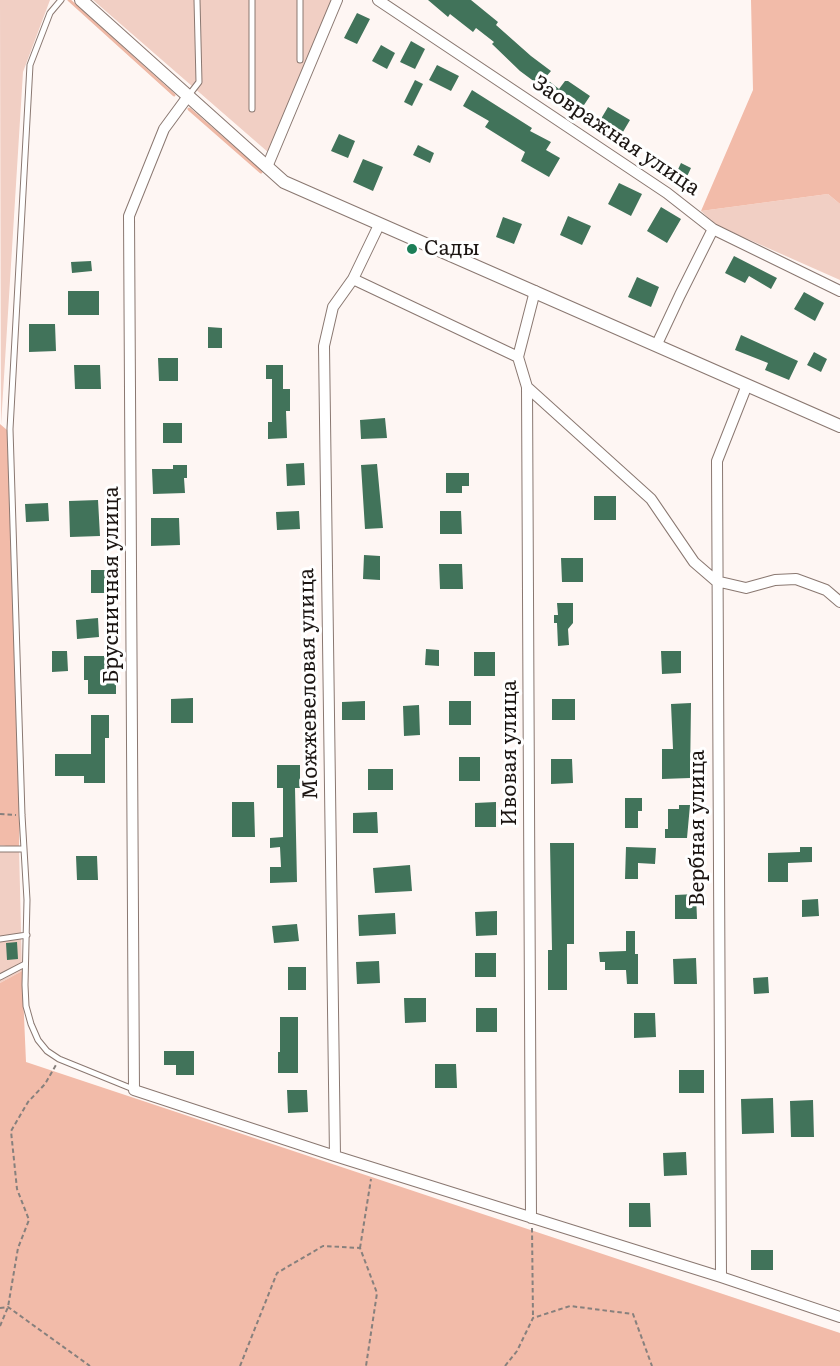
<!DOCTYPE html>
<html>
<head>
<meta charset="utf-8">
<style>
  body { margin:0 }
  canvas { display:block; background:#fef6f3 }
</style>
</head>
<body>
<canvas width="840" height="1366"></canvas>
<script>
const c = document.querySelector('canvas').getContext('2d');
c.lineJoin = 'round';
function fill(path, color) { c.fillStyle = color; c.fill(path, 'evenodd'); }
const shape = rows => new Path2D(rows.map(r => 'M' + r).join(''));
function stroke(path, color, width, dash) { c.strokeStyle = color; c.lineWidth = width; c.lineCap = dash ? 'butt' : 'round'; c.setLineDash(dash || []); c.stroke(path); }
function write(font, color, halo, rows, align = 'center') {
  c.font = font + ' Literata,serif'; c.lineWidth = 6; c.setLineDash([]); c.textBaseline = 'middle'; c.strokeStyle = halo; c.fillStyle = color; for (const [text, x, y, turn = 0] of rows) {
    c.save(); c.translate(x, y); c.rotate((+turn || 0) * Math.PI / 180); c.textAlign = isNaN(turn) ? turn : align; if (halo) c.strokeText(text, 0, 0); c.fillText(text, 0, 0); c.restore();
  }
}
fill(shape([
  [0,0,50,0,23,72,1,425],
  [93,0,333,0,269,153],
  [828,194,840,204,840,280,716,225,701,211],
  [0,845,19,848,22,971,0,983]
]), '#f1cfc4');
fill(shape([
  [751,0,840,0,840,204,828,194,701,211,753,90],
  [0,424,7,430,20,808,19,848,0,845],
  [22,971,26,1062,840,1333,840,1366,0,1366,0,983]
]), '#f2bba9');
stroke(shape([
  [69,0,174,95],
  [189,109,261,172]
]), '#efb9a6', 3);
fill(shape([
  [428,0,471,0,498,22,496,25,531,56,551,71,545,78,559,89,565,81,568,81,590,96,578,114,520,71,492,44,494,42,476,28,473,32,450,14,448,17],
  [357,13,370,19,357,44,344,38],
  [411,41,425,49,415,69,400,62],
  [381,45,395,53,387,69,372,61],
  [437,65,459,76,451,91,429,80],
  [415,80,423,84,412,106,404,102],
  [472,90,532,128,530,131,551,142,546,150,560,158,549,177,521,161,525,152,485,127,489,121,463,106],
  [608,107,630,120,617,142,595,129],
  [339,134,355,141,348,158,331,151],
  [418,145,434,153,430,163,413,155],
  [363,159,383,167,373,191,353,182],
  [681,163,691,168,682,187,672,182],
  [619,183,642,194,631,216,608,204],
  [661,207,681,219,667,243,647,231],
  [568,216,591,226,582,245,560,235],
  [503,217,522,224,514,244,496,237],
  [734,256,777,278,771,289,749,276,745,283,725,273],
  [91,261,92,271,72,273,71,262],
  [637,277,659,287,651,307,628,297],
  [68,291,99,291,99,315,68,315],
  [804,292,824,303,815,321,794,309],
  [29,324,55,324,56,351,29,352],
  [208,327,222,328,222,348,208,348],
  [741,335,798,361,789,380,765,370,768,363,735,350],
  [814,352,827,359,821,372,807,365],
  [158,358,178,358,178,381,159,381],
  [74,365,100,365,101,389,75,389],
  [266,365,283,365,283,389,290,389,290,411,286,411,287,438,268,439,268,422,272,422,272,379,266,379],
  [385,418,387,438,361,439,360,420],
  [163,423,182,423,182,443,163,443],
  [304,463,305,485,287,486,286,464],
  [377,464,383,528,365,529,361,465],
  [173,465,187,465,187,478,184,478,185,493,153,494,152,469,173,469],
  [446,473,469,473,469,486,462,486,462,493,446,493],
  [594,496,616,496,616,520,594,520],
  [98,500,100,536,70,537,69,501],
  [48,503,49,521,26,522,25,504],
  [299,511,300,529,277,530,276,512],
  [440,511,461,511,462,534,440,534],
  [151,518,179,518,180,545,151,546],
  [364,555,380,556,380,580,363,579],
  [561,558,583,558,583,582,562,582],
  [439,564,462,564,463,589,440,589],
  [91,570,109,570,109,593,91,593],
  [557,603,573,603,573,623,568,629,569,645,558,646,557,623,554,623,554,615,558,615],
  [98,618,99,637,77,639,76,620],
  [426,649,439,650,439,666,425,665],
  [52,651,67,651,68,671,52,672],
  [661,651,681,651,681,673,662,674],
  [474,652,495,652,495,676,474,676],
  [84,656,106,656,106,675,116,675,116,694,88,694,88,680,84,680],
  [193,698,193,723,171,723,171,699],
  [552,699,575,699,575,720,552,720],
  [365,701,365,720,342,720,342,702],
  [449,701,471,701,471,725,449,725],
  [691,703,690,778,662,779,662,749,673,749,671,704],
  [419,705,420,735,404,736,403,706],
  [91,715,109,715,109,738,105,738,105,783,84,783,84,776,55,776,55,754,91,754],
  [459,757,480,757,480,781,459,781],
  [551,759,572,759,573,783,551,784],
  [277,765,300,765,300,788,295,788,297,882,270,883,270,867,281,867,280,847,270,848,270,838,283,837,283,788,277,788],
  [368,769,393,769,393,790,368,790],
  [625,798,642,798,642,811,638,811,638,828,625,828],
  [232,802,254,802,255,837,232,837],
  [496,802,496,827,475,827,475,803],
  [679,805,690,805,687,838,665,838,665,829,668,829,668,809,679,809],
  [377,812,378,833,353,833,353,813],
  [550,843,574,843,574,944,567,944,567,990,548,990,548,950,552,950],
  [626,847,656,848,655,864,638,863,638,879,625,879],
  [800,847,812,847,812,862,788,863,788,882,768,882,768,853,800,852],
  [76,856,97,856,98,880,77,880],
  [410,865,412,891,375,893,373,868],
  [696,894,697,919,675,919,675,895],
  [818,899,819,916,802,917,802,900],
  [497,911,497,935,476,936,475,912],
  [395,913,396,934,359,936,358,915],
  [297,924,299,941,274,943,272,926],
  [626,931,635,931,635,954,638,954,638,984,627,984,626,970,605,970,605,962,600,962,599,952,626,951],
  [17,942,18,959,7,960,6,943],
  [475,953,496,953,496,977,475,977],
  [696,958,697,984,674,984,673,959],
  [379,961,380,983,357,984,356,962],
  [288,967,306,967,306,990,288,990],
  [768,977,769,993,754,994,753,978],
  [404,998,426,998,426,1022,405,1023],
  [476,1008,497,1008,497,1032,476,1032],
  [634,1013,655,1013,656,1037,634,1038],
  [280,1017,298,1017,298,1073,278,1073,278,1052,280,1052],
  [164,1051,194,1051,194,1075,176,1075,176,1065,164,1065],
  [435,1064,456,1064,457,1088,435,1088],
  [679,1070,704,1070,704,1093,679,1093],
  [287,1090,307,1090,308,1112,288,1113],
  [773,1098,774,1133,742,1134,741,1099],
  [813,1100,814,1137,791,1137,790,1101],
  [686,1152,687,1175,664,1176,663,1153],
  [629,1203,650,1203,651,1227,629,1227],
  [751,1250,773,1250,773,1270,751,1270]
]), '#41735a');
const service = shape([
  [61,0,50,13,30,65,10,429,22,815,27,900,25,985,26,1006,31,1024,38,1040,47,1051,59,1059,133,1089],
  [252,0,252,109],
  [300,0,300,60],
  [189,95,199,82,197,0],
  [0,849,24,849],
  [0,939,27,935],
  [0,977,25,964]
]);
const minor = shape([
  [378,0,667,193,713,229,840,291],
  [189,95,164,129,129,216,134,1090,335,1156,721,1277,840,1317],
  [267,167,337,0],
  [353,279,518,357],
  [657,344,680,295,713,229],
  [527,387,651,499,694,562,716,581,746,588,775,580,796,579,826,590,840,602],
  [335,1156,324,346,333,307,353,279,379,225],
  [531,1218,527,387,518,357,535,291],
  [721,1277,717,461,747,385]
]);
const tertiary = shape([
  [81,0,284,182,840,426]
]);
stroke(service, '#8a7871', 7);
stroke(minor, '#8a7871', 12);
stroke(tertiary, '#8a7871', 14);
stroke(shape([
  [0,814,16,815],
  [532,1228,533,1318],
  [360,1248,371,1179],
  [0,1308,8,1307,90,1366],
  [0,1326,8,1307,18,1248,29,1220,17,1189,11,1131,28,1102,45,1084,56,1065],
  [240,1366,277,1273,323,1246,360,1248,377,1293,366,1366],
  [505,1366,517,1351,533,1318,570,1306,633,1314,652,1366]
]), '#87807d', 2, [4.5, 3]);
stroke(service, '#fff', 5);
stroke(minor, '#fff', 10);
stroke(tertiary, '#fff', 12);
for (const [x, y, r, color] of [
  [412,249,6,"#1c7e57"]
]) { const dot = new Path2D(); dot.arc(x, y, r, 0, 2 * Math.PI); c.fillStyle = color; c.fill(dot); stroke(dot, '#fff', 2); }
write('21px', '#1c1613', '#fff', [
  ["Заовражная улица",616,136,34],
  ["Брусничная улица",112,585,-90],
  ["Можжевеловая улица",309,684,-91],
  ["Ивовая улица",510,753,-90],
  ["Вербная улица",698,828,-90]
]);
write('21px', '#1c1613', '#fff', [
  ["Сады",424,249]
], 'left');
</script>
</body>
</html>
